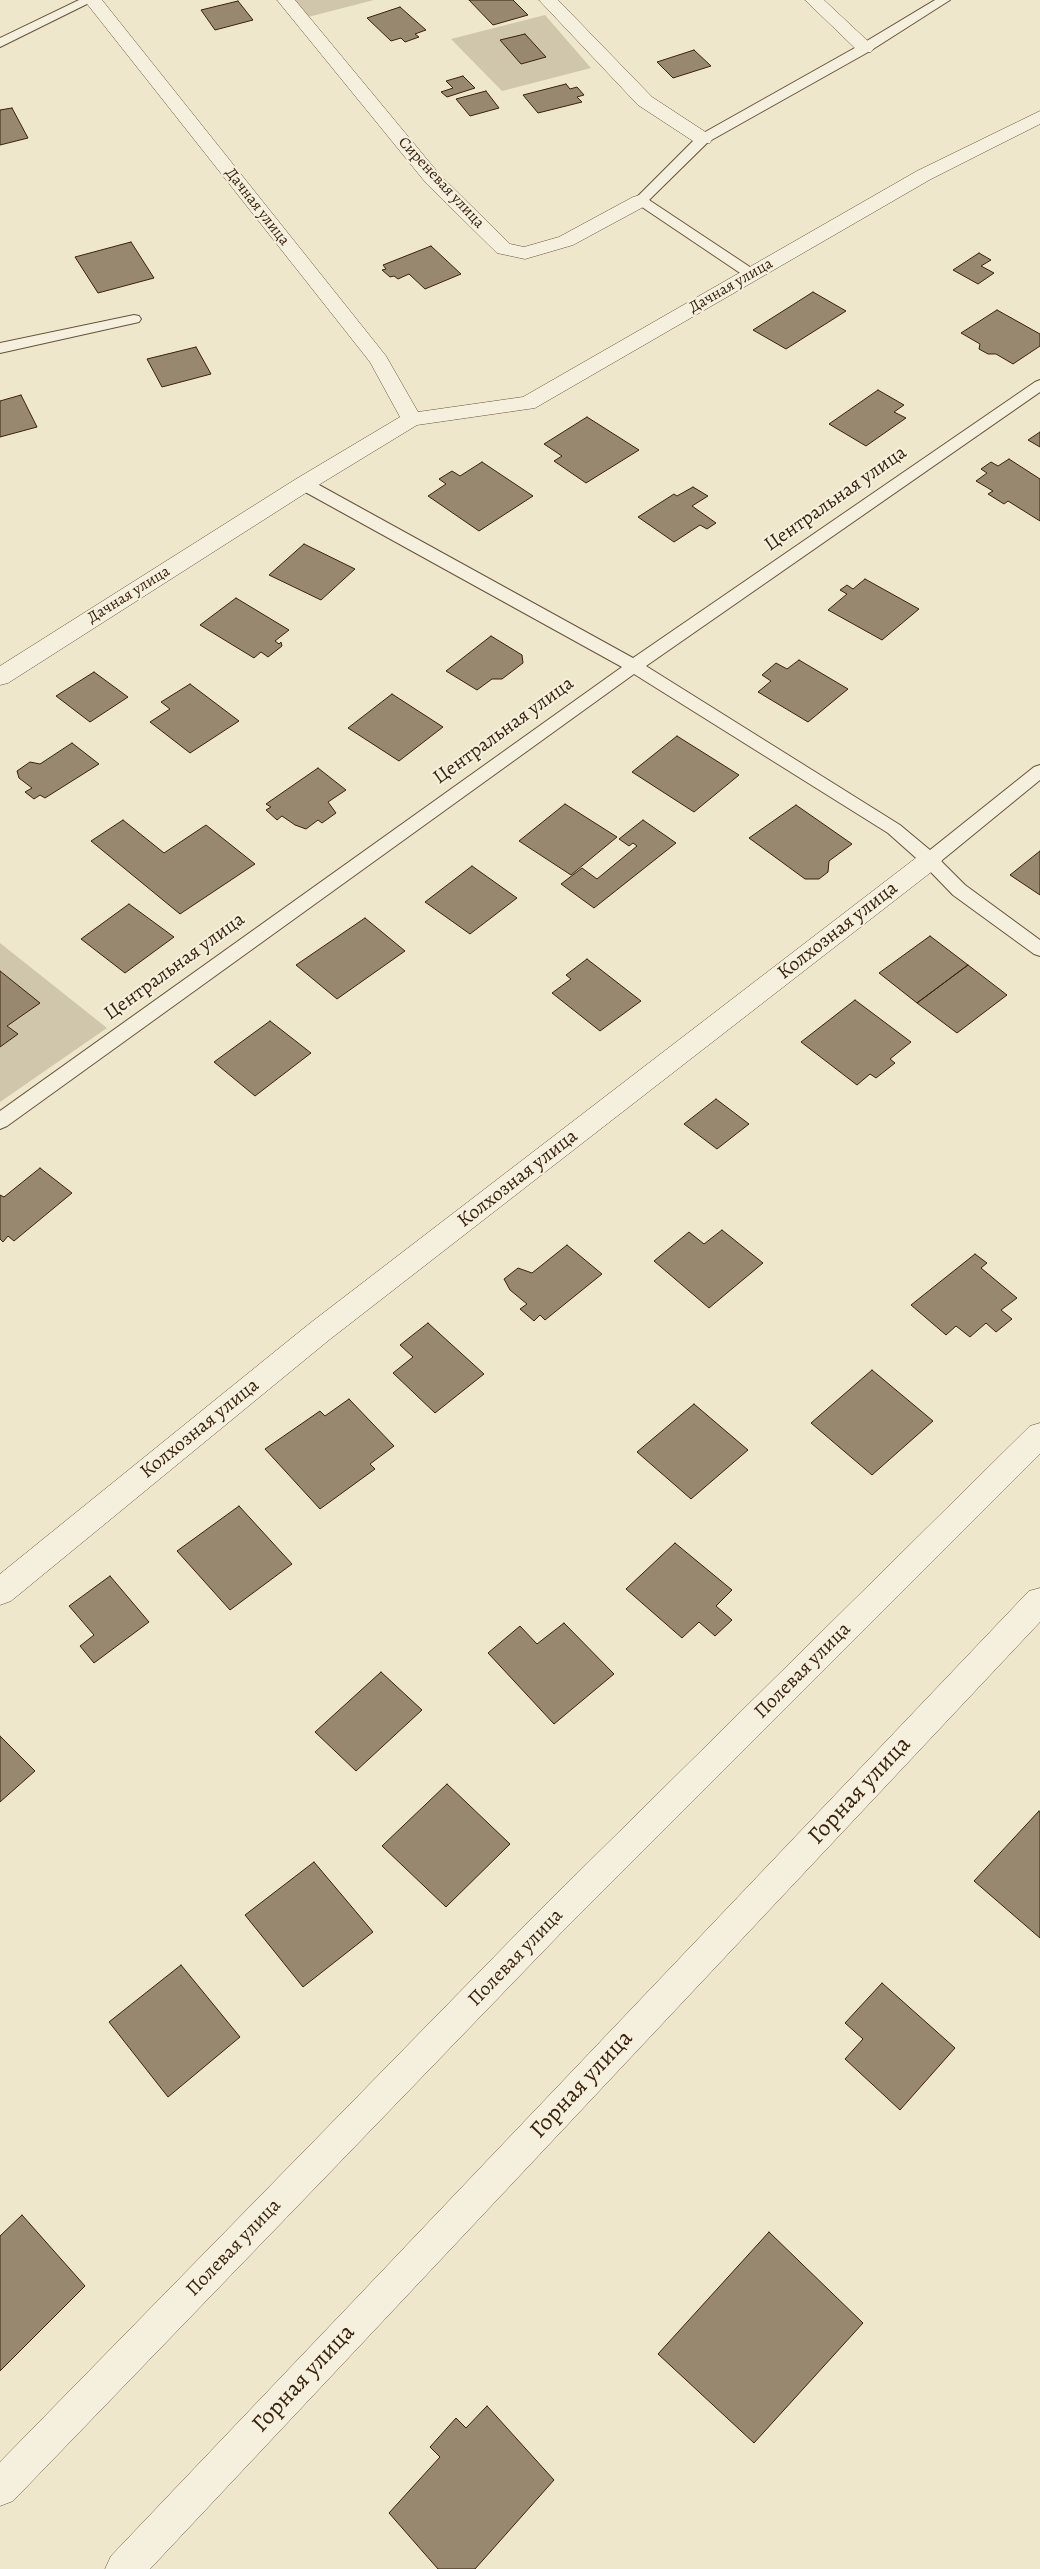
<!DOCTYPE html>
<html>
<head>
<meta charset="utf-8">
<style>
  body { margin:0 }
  canvas { display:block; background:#efe7cb }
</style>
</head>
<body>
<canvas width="1040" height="2569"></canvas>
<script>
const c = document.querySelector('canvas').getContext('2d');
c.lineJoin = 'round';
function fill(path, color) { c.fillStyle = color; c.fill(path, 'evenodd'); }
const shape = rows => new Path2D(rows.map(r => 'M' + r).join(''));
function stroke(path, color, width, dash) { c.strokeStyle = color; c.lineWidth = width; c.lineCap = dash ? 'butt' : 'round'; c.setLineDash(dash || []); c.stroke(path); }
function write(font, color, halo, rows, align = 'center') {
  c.font = font + ' Alegreya,serif'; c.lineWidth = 4; c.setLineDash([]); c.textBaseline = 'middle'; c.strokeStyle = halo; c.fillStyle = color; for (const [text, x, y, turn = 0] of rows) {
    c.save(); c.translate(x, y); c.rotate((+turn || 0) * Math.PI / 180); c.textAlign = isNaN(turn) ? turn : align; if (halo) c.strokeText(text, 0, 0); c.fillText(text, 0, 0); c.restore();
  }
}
fill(shape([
  [294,0,374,0,308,17],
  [545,15,591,68,502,91,451,39],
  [0,943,107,1028,0,1102]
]), '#d0c6ab');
const building = shape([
  [469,0,513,0,528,15,493,25,469,0],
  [238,1,253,20,215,30,201,10,238,1],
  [400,7,426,30,415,34,419,37,405,42,401,38,391,41,367,18,400,7],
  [525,34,546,57,521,64,500,40,525,34],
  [694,50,711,66,673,78,657,62,694,50],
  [463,76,475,88,447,97,441,92,453,88,446,81,463,76],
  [566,84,570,89,577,87,584,95,577,97,582,102,538,113,523,95,566,84],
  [486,91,499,108,470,116,456,99,486,91],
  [12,108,28,138,0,145,0,110,12,108],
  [131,242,154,278,98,293,75,257,131,242],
  [431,246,461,274,425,289,409,274,398,279,394,276,390,277,382,270,386,269,383,265,431,246],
  [979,253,991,260,981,266,994,273,978,284,953,270,979,253],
  [813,292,846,311,786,349,753,330,813,292],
  [997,310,1040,334,1040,346,1013,364,996,354,988,354,979,349,980,344,961,333,997,310],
  [196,347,211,374,162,387,147,359,196,347],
  [878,390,904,405,894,412,906,418,866,446,829,424,878,390],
  [21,395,37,427,0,437,0,401,21,395],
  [587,417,639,450,586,483,554,461,562,456,544,444,587,417],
  [1040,432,1040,447,1028,440,1040,432],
  [1009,459,1040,479,1040,521,1008,501,1004,504,988,494,993,491,976,481,987,473,981,469,991,462,998,466,1009,459],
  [482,462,533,496,479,531,428,496,446,484,439,479,452,471,460,476,482,462],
  [693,487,708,496,692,506,716,523,707,529,700,525,674,542,638,517,674,494,677,496,693,487],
  [304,544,355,569,321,600,269,575,304,544],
  [865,579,919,609,882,640,828,610,847,594,840,590,847,585,853,589,865,579],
  [236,598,289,630,275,641,279,644,281,642,282,646,268,657,261,652,254,658,200,625,236,598],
  [491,636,522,655,523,663,502,679,492,679,477,690,446,671,491,636],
  [799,660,848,689,808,722,758,692,771,681,762,675,776,663,787,669,799,660],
  [94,672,128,697,90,722,56,696,94,672],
  [190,684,239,721,190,753,150,722,170,709,161,702,190,684],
  [392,694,443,727,399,761,348,728,392,694],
  [677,736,739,775,694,812,632,772,677,736],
  [72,743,99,764,45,798,40,795,34,799,25,792,32,788,19,778,17,771,30,762,40,764,72,743],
  [318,768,346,790,328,802,336,813,322,823,318,820,306,829,295,825,282,816,277,820,266,810,271,807,266,804,318,768],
  [565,804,617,837,571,875,519,841,565,804],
  [796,805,852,844,829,861,828,872,819,879,805,879,749,838,796,805],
  [123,820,164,853,206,825,255,864,180,914,91,841,123,820],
  [643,820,676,843,594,908,561,884,582,868,597,879,637,846,633,843,629,846,619,839,643,820],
  [1040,851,1040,895,1010,875,1040,851],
  [472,866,517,898,470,934,425,902,472,866],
  [129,904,174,937,125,973,81,939,129,904],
  [365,918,405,951,337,999,296,965,365,918],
  [930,936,968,965,917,1003,879,973,930,936],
  [587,959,641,1001,600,1031,552,993,571,979,566,975,587,959],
  [968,965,1007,995,957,1033,917,1003,968,965],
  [0,971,40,1003,7,1026,18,1034,0,1047,0,971],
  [855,1000,911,1042,890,1059,895,1063,876,1078,870,1074,857,1085,801,1042,855,1000],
  [270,1021,311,1053,255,1096,214,1062,270,1021],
  [716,1099,749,1124,717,1149,684,1124,716,1099],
  [40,1168,72,1193,14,1241,8,1236,3,1242,0,1239,0,1195,4,1197,40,1168],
  [722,1230,763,1263,709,1308,654,1261,689,1232,704,1244,722,1230],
  [567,1245,602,1274,545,1320,540,1315,534,1321,520,1309,527,1304,510,1290,504,1279,518,1268,532,1273,567,1245],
  [975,1254,987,1263,981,1268,1017,1298,1001,1310,1012,1319,996,1332,986,1323,970,1337,956,1326,946,1335,911,1305,975,1254],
  [428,1323,484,1374,435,1413,393,1373,413,1357,400,1345,428,1323],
  [872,1370,933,1421,872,1475,811,1423,872,1370],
  [349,1399,394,1446,370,1464,375,1469,320,1509,265,1449,320,1411,325,1416,349,1399],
  [694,1404,748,1450,691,1499,637,1452,694,1404],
  [239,1506,292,1564,230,1610,177,1551,239,1506],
  [675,1543,732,1590,716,1606,732,1620,715,1636,699,1622,682,1638,626,1589,675,1543],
  [110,1576,149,1622,94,1663,80,1646,94,1635,69,1606,110,1576],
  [564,1623,614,1674,554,1724,488,1653,520,1626,537,1644,564,1623],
  [381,1672,422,1710,356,1771,315,1732,381,1672],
  [0,1736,35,1771,0,1802,0,1736],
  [447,1784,510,1844,446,1907,382,1846,447,1784],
  [1039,1811,1040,1813,1040,1938,974,1881,1039,1811],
  [314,1862,373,1932,303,1987,245,1915,314,1862],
  [181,1965,240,2037,168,2097,109,2022,181,1965],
  [882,1983,955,2048,900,2110,845,2059,863,2039,845,2023,882,1983],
  [22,2215,85,2286,0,2371,0,2236,22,2215],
  [769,2232,863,2323,754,2443,658,2354,769,2232],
  [487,2406,554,2480,475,2569,438,2569,389,2513,440,2457,430,2447,456,2418,466,2428,487,2406]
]);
fill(building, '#98886f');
stroke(building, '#39220c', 1);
const service = shape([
  [79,0,95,0,0,47,0,38,79,0],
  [935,0,950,0,870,51,708,142,649,200,756,271,758,274,756,277,746,277,633,201,698,136,860,45,935,0],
  [134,315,139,316,141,319,139,322,0,353,0,343,134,315],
  [1040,380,1040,392,646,666,900,825,930,850,1034,767,1040,765,1040,780,941,861,965,885,1040,940,1040,956,1034,954,953,895,924,865,888,833,634,674,7,1126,0,1129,0,1111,622,667,298,488,296,484,298,480,310,480,633,658,1035,382,1040,380]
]);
const minor = shape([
  [84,0,102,0,386,356,418,412,523,397,917,171,1040,111,1040,124,931,179,535,408,417,425,312,489,8,683,0,685,0,666,296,479,400,417,370,362,84,0],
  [277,0,295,0,440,175,510,244,524,247,559,237,633,197,640,195,647,197,650,201,647,205,573,245,525,259,497,253,426,183,277,0],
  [539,0,558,0,652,97,710,135,712,139,710,143,696,143,638,105,539,0],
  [805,0,824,0,871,44,874,48,871,52,859,52,805,0],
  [930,851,939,854,942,860,939,866,329,1340,11,1601,0,1605,0,1574,309,1324,921,854,930,851],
  [1040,1423,1040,1454,560,1934,13,2501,0,2506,0,2462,538,1912,1030,1426,1040,1423],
  [1040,1588,1040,1622,150,2569,105,2569,111,2556,1029,1591,1040,1588]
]);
stroke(service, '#66533c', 2);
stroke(minor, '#66533c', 1);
fill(service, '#f5efdd');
fill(minor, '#f5efdd');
write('16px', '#39220c', '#f5efdd', [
  ["Сиреневая улица",441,183,47],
  ["Дачная улица",257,207,52],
  ["Дачная улица",731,286,-30],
  ["Дачная улица",129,595,-32]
]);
write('20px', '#39220c', '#f5efdd', [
  ["Центральная улица",836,499,-35],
  ["Центральная улица",504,731,-36],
  ["Колхозная улица",838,931,-38],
  ["Центральная улица",175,967,-36],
  ["Колхозная улица",518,1179,-38],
  ["Колхозная улица",200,1429,-39],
  ["Полевая улица",803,1671,-45],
  ["Полевая улица",516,1958,-46],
  ["Полевая улица",234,2248,-46]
]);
write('24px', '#39220c', '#f5efdd', [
  ["Горная улица",860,1791,-47],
  ["Горная улица",582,2085,-47],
  ["Горная улица",304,2379,-47]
]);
</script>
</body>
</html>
